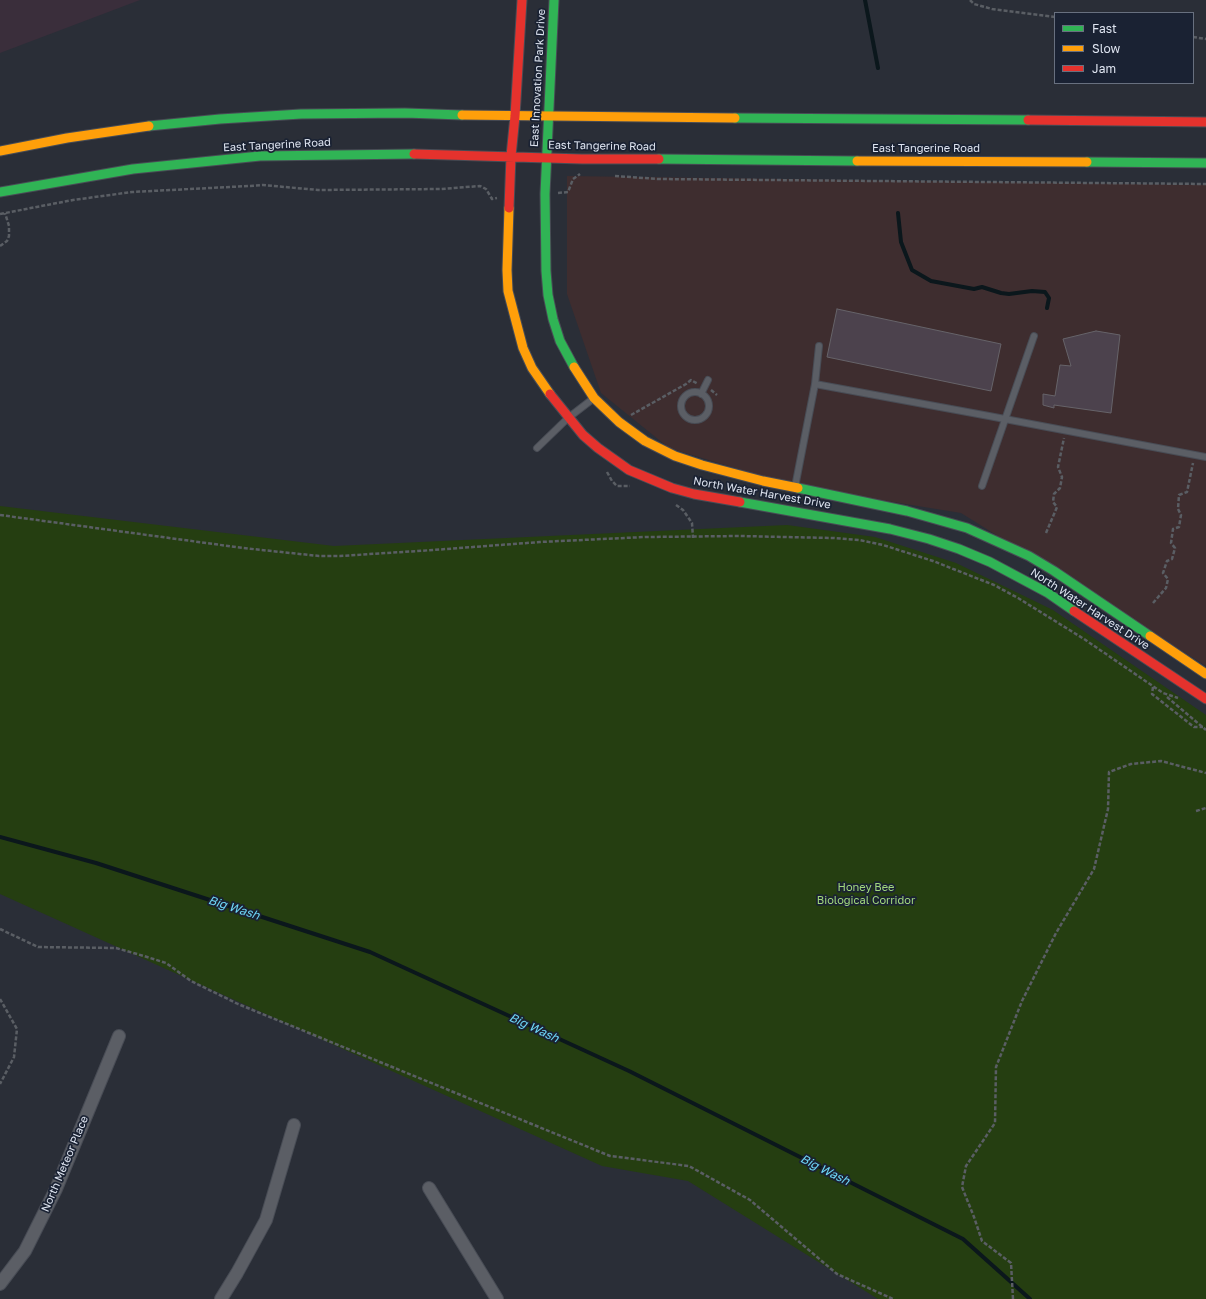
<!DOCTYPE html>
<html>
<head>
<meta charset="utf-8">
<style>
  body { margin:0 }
  #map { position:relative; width:1206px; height:1299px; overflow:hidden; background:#2a2e37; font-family:"Golos Text",sans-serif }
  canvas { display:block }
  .legend { position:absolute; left:1054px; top:12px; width:140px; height:72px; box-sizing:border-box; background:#1a2233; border:1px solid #68707f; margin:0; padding:5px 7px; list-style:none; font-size:12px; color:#dee4f0 }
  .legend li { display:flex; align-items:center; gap:8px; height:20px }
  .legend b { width:20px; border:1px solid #68707f }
</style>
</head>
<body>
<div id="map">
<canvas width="1206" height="1299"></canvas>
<ul class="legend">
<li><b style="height:5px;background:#30b455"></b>Fast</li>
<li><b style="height:5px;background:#ff9f0a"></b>Slow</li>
<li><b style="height:5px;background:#e5322d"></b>Jam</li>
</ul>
</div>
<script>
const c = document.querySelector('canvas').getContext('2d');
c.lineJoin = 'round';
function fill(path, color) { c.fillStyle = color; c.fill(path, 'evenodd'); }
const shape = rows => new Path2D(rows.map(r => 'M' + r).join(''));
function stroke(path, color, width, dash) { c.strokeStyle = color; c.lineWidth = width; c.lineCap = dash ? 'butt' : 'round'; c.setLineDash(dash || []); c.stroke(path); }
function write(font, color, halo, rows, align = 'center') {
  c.font = font + ' "Golos Text",sans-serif'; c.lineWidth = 3.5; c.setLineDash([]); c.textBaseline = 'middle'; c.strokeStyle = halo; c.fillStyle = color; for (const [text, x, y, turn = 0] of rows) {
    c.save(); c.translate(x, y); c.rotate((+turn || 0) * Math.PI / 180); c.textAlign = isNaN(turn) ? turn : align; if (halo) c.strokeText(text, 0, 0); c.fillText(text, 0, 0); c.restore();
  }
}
fill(shape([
  [567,176,1206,185,1206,666,961,513,794,486,669,448,601,393,567,294]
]), '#3e2d2f');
fill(shape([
  [0,0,140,0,0,53]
]), '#3a2e3b');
fill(shape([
  [0,506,334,546,787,525,875,537,956,563,1053,610,1206,715,1206,1299,878,1299,688,1181,602,1166,0,894]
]), '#253e11');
stroke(shape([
  [865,0,878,68],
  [898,213,901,242,912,270,931,281,974,289,982,287,1001,293,1009,294,1032,291,1045,292,1049,298,1047,308],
  [0,837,96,863,370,952,629,1071,963,1239,1030,1299]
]), '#0b171c', 4);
const building = shape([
  [837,309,1001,344,991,391,827,357,837,309],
  [1096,331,1120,335,1111,413,1054,405,1054,408,1043,405,1043,394,1055,396,1060,365,1071,366,1063,339,1096,331]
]);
fill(building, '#4c424d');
stroke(building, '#666369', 1);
const lane = shape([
  [815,384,989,416,1206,457],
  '681 406a14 14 0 1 1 28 0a14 14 0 1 1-28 0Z',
  [701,394,708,380],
  [537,448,568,418,594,398],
  [982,486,1034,336],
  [795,487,815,384,819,346]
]);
const street = shape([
  [429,1188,497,1299],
  [0,1284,25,1251,56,1189,119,1036],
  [221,1299,237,1273,266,1220,294,1125]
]);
const fast = shape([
  [554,0,545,194,546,271,548,295,553,319,560,341,574,367],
  [735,118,1028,120],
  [149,126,220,119,301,114,405,113,462,115],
  [659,159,857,161],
  [1087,162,1206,163],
  [0,192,133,169,260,156,414,154],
  [798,488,907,511,967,528,1029,556,1054,571,1150,636],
  [740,502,890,529,929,539,959,549,990,562,1048,593,1074,611]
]);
const slow = shape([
  [462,115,735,118],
  [0,151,67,138,149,126],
  [857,161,1087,162],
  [509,208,507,270,508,291,523,348,532,368,550,394],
  [574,367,594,398,619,422,645,441,675,456,702,465,763,481,798,488],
  [1150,636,1206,674]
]);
const jam = shape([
  [1028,120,1206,122],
  [414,154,582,159,659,159],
  [509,208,511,156,515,116,522,0],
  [550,394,583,435,598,448,629,470,672,488,694,494,740,502],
  [1074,611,1206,699]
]);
stroke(lane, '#484c55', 8);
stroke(street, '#484c55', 14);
stroke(fast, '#484c55', 11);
stroke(slow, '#484c55', 11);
stroke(jam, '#484c55', 11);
stroke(shape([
  [970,0,974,4,992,9,1055,17],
  [1193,37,1206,39],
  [615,176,658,179,1206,184],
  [558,193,568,192,573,179,580,174],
  [0,214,73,200,132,192,249,186,263,185,318,190,441,189,480,186,486,189,492,199,497,198],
  [0,246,7,241,9,236,9,226,5,213],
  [711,390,717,395],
  [631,415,686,384,691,380,698,384],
  [607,472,612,481,617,486,630,486],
  [676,505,683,510,692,523,693,538],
  [0,515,243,548,319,556,340,556,433,550,540,542,645,537,739,536,834,538,859,540,883,545,933,561,994,585,1018,598,1084,639,1163,693,1178,698],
  [1046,533,1057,507,1053,502,1054,494,1060,488,1062,477,1058,467,1064,438],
  [1153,603,1166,588,1168,579,1163,573,1167,561,1172,559,1175,548,1171,543,1173,529,1179,527,1181,515,1178,509,1179,495,1187,492,1193,463],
  [1153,687,1152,694,1194,727,1203,727],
  [1167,697,1206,730],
  [1196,811,1206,808],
  [0,929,38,947,116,948,144,956,166,963,191,981,238,1004,610,1156,689,1166,750,1200,837,1274,893,1299],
  [0,999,17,1029,14,1057,0,1084],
  [1013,1299,1011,1263,982,1241,974,1217,962,1187,966,1166,995,1123,996,1067,1022,1001,1056,933,1094,869,1108,809,1109,772,1131,764,1161,761,1206,773]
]), '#5a5e64', 2.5, [4, 2]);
stroke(lane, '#5b5e65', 6);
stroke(street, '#5b5e65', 12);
stroke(fast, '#30b455', 9);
stroke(slow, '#ff9f0a', 9);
stroke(jam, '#e5322d', 9);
write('11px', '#dee4f0', '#1a2233', [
  ["East Innovation Park Drive",538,78,-87],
  ["East Tangerine Road",277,145,-3],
  ["East Tangerine Road",602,146,1],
  ["East Tangerine Road",926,149],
  ["North Water Harvest Drive",762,493,10],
  ["North Water Harvest Drive",1090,609,33],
  ["North Meteor Place",65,1164,-67]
]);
write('11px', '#a1d77d', '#1a2233', [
  ["Honey Bee",866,888],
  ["Biological Corridor",866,901]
]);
write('italic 12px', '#6ed6f6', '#1a2233', [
  ["Big Wash",234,908,18],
  ["Big Wash",534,1028,25],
  ["Big Wash",825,1170,27]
]);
</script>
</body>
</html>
